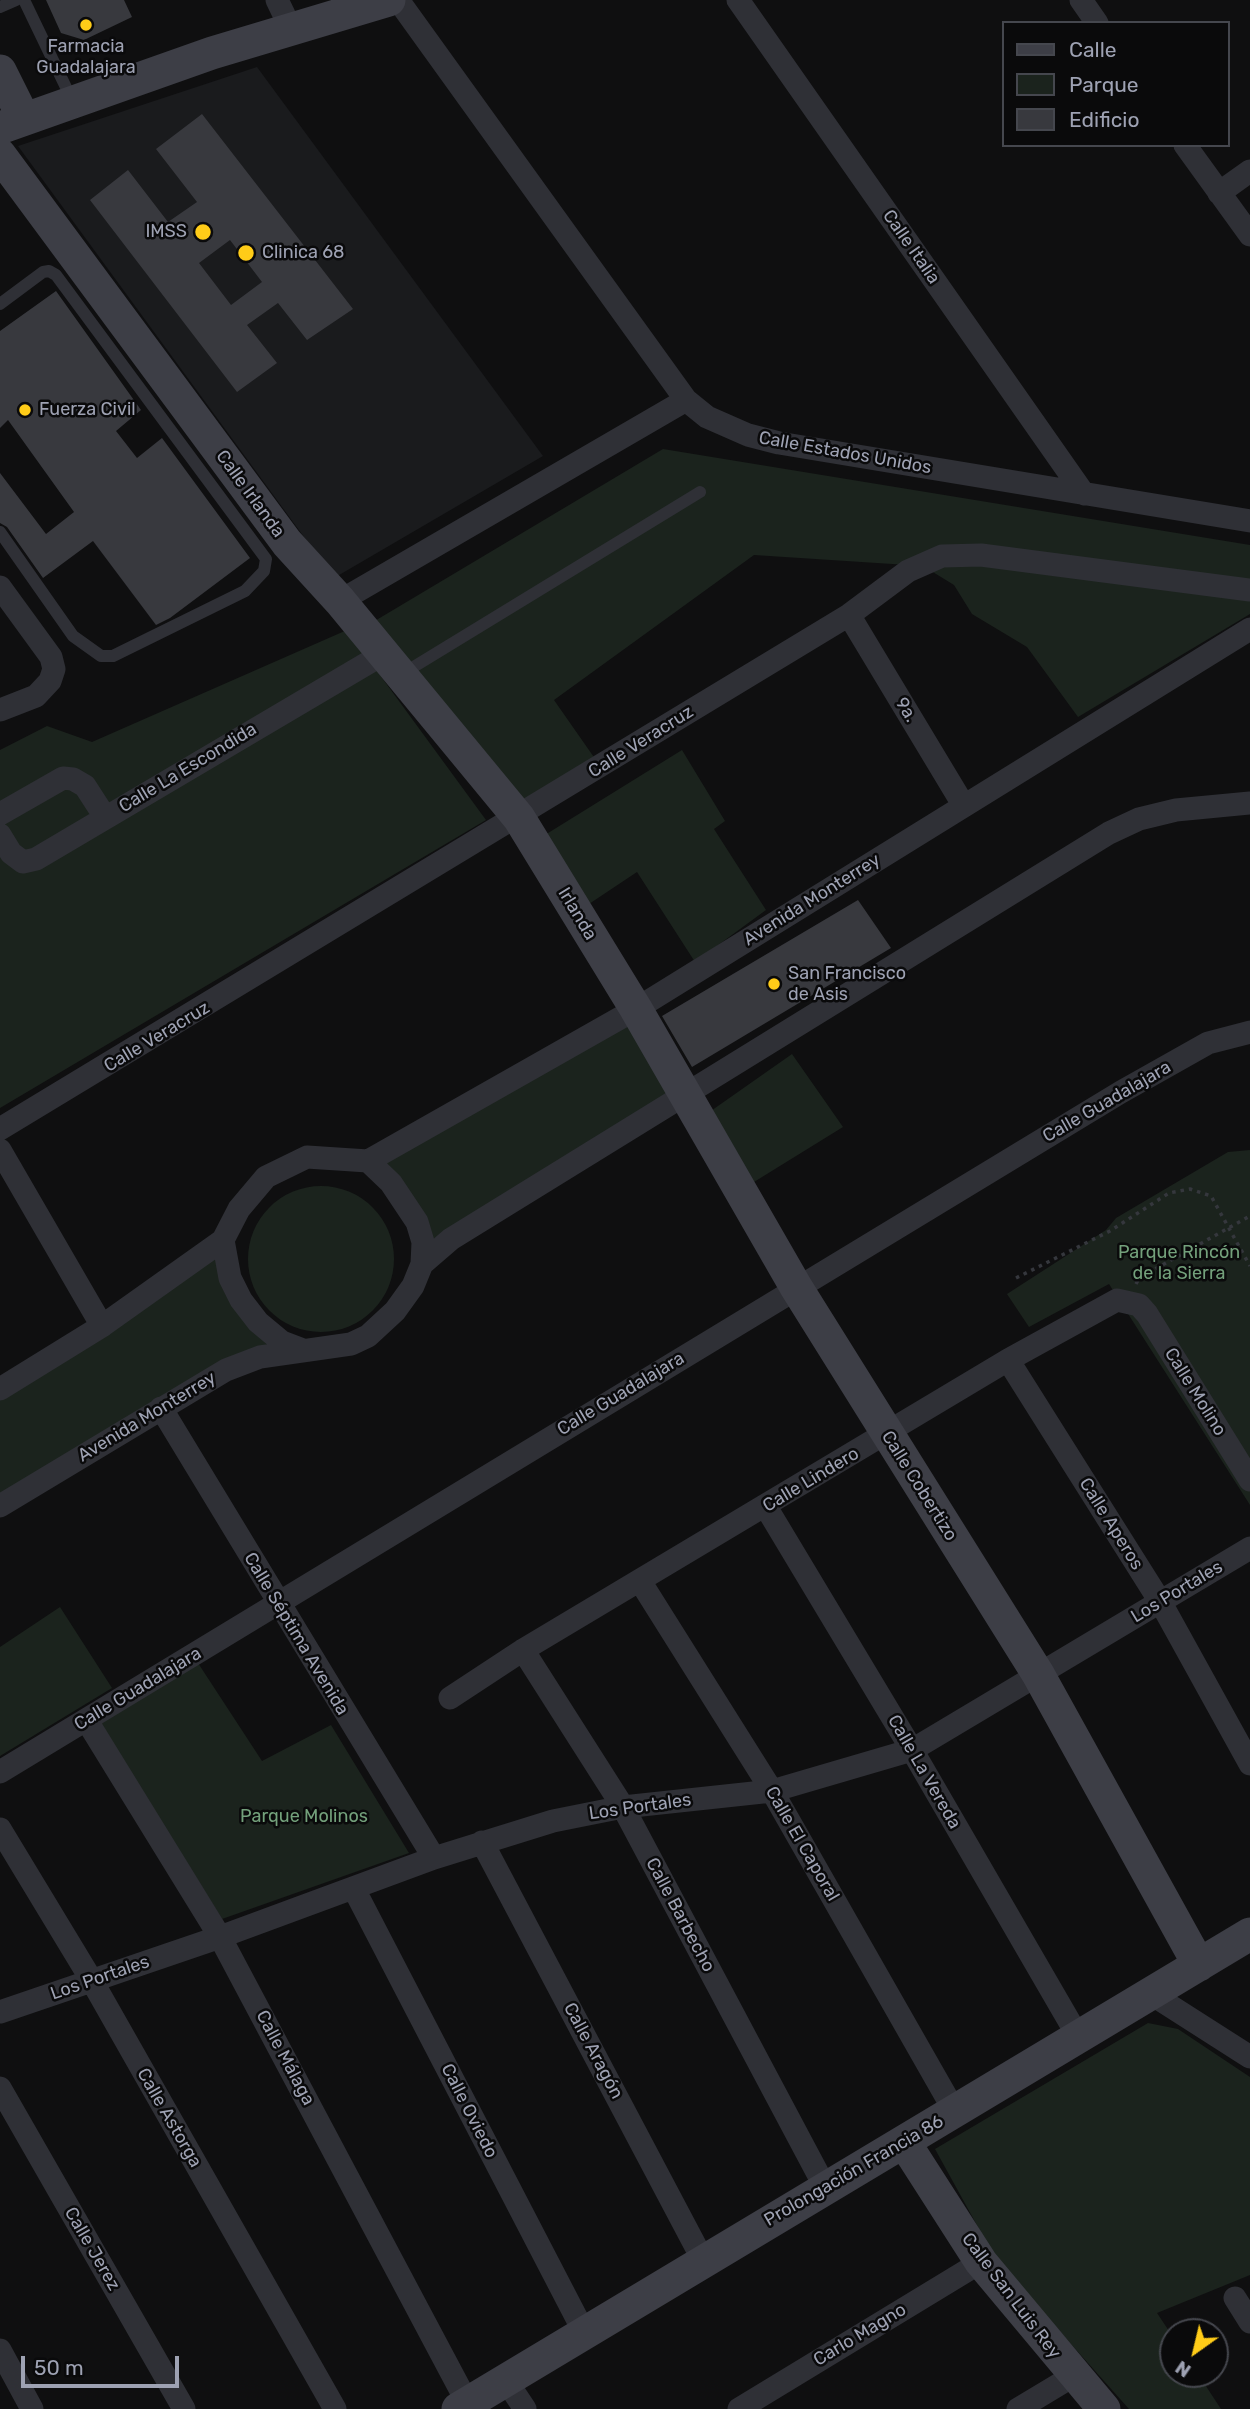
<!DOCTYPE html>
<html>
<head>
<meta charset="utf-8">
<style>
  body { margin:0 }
  #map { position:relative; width:1250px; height:2409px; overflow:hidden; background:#0f0f10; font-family:Rubik,sans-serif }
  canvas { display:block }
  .legend { position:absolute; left:1002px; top:21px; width:228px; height:126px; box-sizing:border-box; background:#0a0a0b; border:2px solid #45474e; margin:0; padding:9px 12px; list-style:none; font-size:21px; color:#9ea2b3 }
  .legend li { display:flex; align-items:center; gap:14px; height:35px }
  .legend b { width:35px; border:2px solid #45474e }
  .north { position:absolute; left:1159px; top:2318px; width:70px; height:70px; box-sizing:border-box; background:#0a0a0b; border:2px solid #45474e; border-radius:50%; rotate:214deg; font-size:19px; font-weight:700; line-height:28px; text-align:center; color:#9ea2b3 }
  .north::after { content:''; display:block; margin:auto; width:24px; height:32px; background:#ffcc18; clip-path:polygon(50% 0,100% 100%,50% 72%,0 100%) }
  .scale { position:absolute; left:21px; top:2356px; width:158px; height:32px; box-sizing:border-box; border:4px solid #9ea2b3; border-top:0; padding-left:9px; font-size:21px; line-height:24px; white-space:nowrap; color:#9ea2b3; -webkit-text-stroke:5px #0a0a0b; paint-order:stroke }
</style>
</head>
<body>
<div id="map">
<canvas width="1250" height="2409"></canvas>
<ul class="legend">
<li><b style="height:9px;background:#3d3e46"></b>Calle</li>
<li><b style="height:19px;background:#1b231d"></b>Parque</li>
<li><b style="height:19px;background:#38393e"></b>Edificio</li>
</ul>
<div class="north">N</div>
<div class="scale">50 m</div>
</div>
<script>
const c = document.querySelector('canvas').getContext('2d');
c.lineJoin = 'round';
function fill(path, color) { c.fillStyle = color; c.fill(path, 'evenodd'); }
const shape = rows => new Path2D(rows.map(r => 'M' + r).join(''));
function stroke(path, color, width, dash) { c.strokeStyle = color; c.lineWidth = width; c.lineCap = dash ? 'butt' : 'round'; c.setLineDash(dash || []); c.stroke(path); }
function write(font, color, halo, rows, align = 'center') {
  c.font = font + ' Rubik,sans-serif'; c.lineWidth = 5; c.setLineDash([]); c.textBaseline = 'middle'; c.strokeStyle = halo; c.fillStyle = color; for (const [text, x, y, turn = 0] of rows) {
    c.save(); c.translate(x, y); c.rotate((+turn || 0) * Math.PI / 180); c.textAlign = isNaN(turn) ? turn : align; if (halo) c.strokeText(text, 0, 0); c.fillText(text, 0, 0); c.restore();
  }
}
fill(shape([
  [257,67,543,456,334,578,18,146]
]), '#1a1b1d');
fill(shape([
  [663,449,1250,545,1250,614,1078,717,1027,647,972,614,954,585,923,566,754,555,554,700,598,763,523,814,373,622],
  [347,630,486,820,0,1108,0,750,47,726,92,742],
  [682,750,725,821,714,829,766,910,695,962,637,872,586,906,540,838],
  [633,1019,674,1091,429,1242,378,1164],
  [792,1054,843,1127,754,1182,708,1113],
  [1250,1150,1250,1505,1109,1284,1029,1327,1007,1294,1106,1230,1116,1218,1228,1152],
  '248 1259a73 73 0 1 1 146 0a73 73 0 1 1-146 0Z',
  [223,1240,227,1267,282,1342,0,1510,0,1382],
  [60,1607,112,1688,0,1756,0,1647],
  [198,1663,262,1761,331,1725,409,1853,222,1919,100,1724],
  [1148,2023,1178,2029,1250,2077,1250,2275,1157,2313,1173,2337,1173,2374,1198,2374,1221,2409,1129,2409,1004,2269,984,2238,935,2149]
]), '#1b231d');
fill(shape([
  [46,0,124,0,132,17,84,40,61,33],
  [202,114,353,309,307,340,278,303,247,325,277,363,237,392,90,200,128,170,168,222,197,202,156,149],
  [230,240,262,282,231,305,199,263],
  [56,291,141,410,116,431,137,458,162,438,250,558,170,618,156,625,93,541,43,578,7,527,0,523,0,473,46,534,74,512,8,420,0,428,0,331],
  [858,900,891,948,692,1067,662,1016]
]), '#38393e');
stroke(shape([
  [1016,1278,1110,1231,1169,1193,1190,1189,1211,1196,1250,1266],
  [1136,1284,1139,1278,1250,1216]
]), '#35373d', 3.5, [3.5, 5]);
stroke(shape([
  [24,0,73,102],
  [0,7,16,0],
  [0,304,43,272,49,271,56,275,266,559,264,571,245,591,113,656,101,656,73,636,0,532],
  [402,674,700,492]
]), '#2f3036', 12);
stroke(shape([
  [277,0,291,29],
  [398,0,686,400,707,417,748,435,779,443,1250,521],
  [738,0,1084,494],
  [1081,0,1097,23],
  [1185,145,1250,235],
  [1219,193,1250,171],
  [0,587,51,657,54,669,50,681,36,696,0,710],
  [340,601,686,400],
  [849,615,964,806],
  [0,814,63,778,73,779,85,786,105,817],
  [0,835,11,853,23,862,36,859,383,654],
  [0,1129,849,615,908,571,942,556,981,555,1250,590],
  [0,1150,102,1326],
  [368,1161,391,1183,417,1222,423,1242,422,1264],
  [223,1240,230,1278,241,1300,258,1322,282,1342,303,1350],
  [1008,1360,1161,1603,1250,1764],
  [0,1389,102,1326,223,1240,239,1209,266,1177,307,1157,368,1161,636,1009,1250,629],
  [161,1408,434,1858],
  [0,1506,226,1370,260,1357,351,1344,368,1336,395,1311,413,1286,422,1264,451,1239,1109,833,1139,819,1176,810,1250,803],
  [766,1507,912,1750,1079,2038],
  [640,1581,772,1791,955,2112],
  [523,1650,623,1807,825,2187],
  [450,1698,523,1650,1008,1360,1117,1300,1139,1305,1147,1314,1250,1480],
  [87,1721,220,1937,468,2404],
  [0,1772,1121,1092,1208,1043,1250,1032],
  [0,1829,92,1981,335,2409],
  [482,1842,703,2260],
  [354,1889,585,2334],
  [1153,1995,1250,2057],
  [0,2012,220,1937,434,1858,553,1821,623,1807,772,1791,912,1750,1250,1548],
  [0,2088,184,2409],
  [1235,2298,1250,2322],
  [0,2350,32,2409],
  [507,2382,525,2409],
  [739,2409,981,2262],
  [1018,2409,1073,2376]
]), '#2f3036', 23);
stroke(shape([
  [0,71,24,119],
  [0,128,212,53,389,0],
  [0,155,287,543,340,601,519,818,636,1009,796,1287,1038,1674,1199,1965],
  [904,2142,981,2262,1104,2409],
  [458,2409,1250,1934]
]), '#3d3e46', 33);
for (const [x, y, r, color] of [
  [86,25,7,"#ffcc18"],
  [203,232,9,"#ffcc18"],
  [246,253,9,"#ffcc18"],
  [25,410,7,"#ffcc18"],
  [774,984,7,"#ffcc18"]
]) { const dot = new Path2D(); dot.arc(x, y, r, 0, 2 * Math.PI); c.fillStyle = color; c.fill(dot); stroke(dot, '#0a0a0b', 2.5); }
write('18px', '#9ea2b3', '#0a0a0b', [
  ["Farmacia",86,47,"center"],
  ["Guadalajara",86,68,"center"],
  ["IMSS",187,232,"right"],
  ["Clinica 68",262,253],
  ["Fuerza Civil",39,410],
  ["San Francisco",788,974],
  ["de Asis",788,995]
], 'left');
write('18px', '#9ea2b3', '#0a0a0b', [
  ["Calle Italia",911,247,55],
  ["Calle Estados Unidos",845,453,10],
  ["Calle Irlanda",250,494,54],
  ["9a.",906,710,59],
  ["Calle Veracruz",641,742,-32],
  ["Calle La Escondida",188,768,-31],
  ["Avenida Monterrey",812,900,-32],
  ["Irlanda",577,914,59],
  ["Calle Veracruz",157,1037,-31],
  ["Calle Guadalajara",1107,1102,-30],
  ["Calle Molino",1195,1392,58],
  ["Calle Guadalajara",621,1394,-31],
  ["Avenida Monterrey",147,1417,-31],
  ["Calle Lindero",811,1480,-31],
  ["Calle Cobertizo",919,1486,58],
  ["Calle Aperos",1111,1524,58],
  ["Los Portales",1177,1592,-31],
  ["Calle Séptima Avenida",296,1634,59],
  ["Calle Guadalajara",138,1689,-31],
  ["Calle La Vereda",924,1772,60],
  ["Los Portales",640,1807,-8],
  ["Calle El Caporal",802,1844,60],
  ["Calle Barbecho",680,1915,62],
  ["Los Portales",100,1978,-19],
  ["Calle Aragón",593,2051,62],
  ["Calle Málaga",285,2058,62],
  ["Calle Oviedo",469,2111,63],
  ["Calle Astorga",169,2118,60],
  ["Prolongación Francia 86",854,2171,-30],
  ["Calle Jerez",92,2249,60],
  ["Calle San Luis Rey",1011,2296,53],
  ["Carlo Magno",860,2335,-31]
]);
write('18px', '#73a07b', '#0a0a0b', [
  ["Parque Rincón",1179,1253],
  ["de la Sierra",1179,1274],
  ["Parque Molinos",304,1817]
]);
</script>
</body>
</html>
